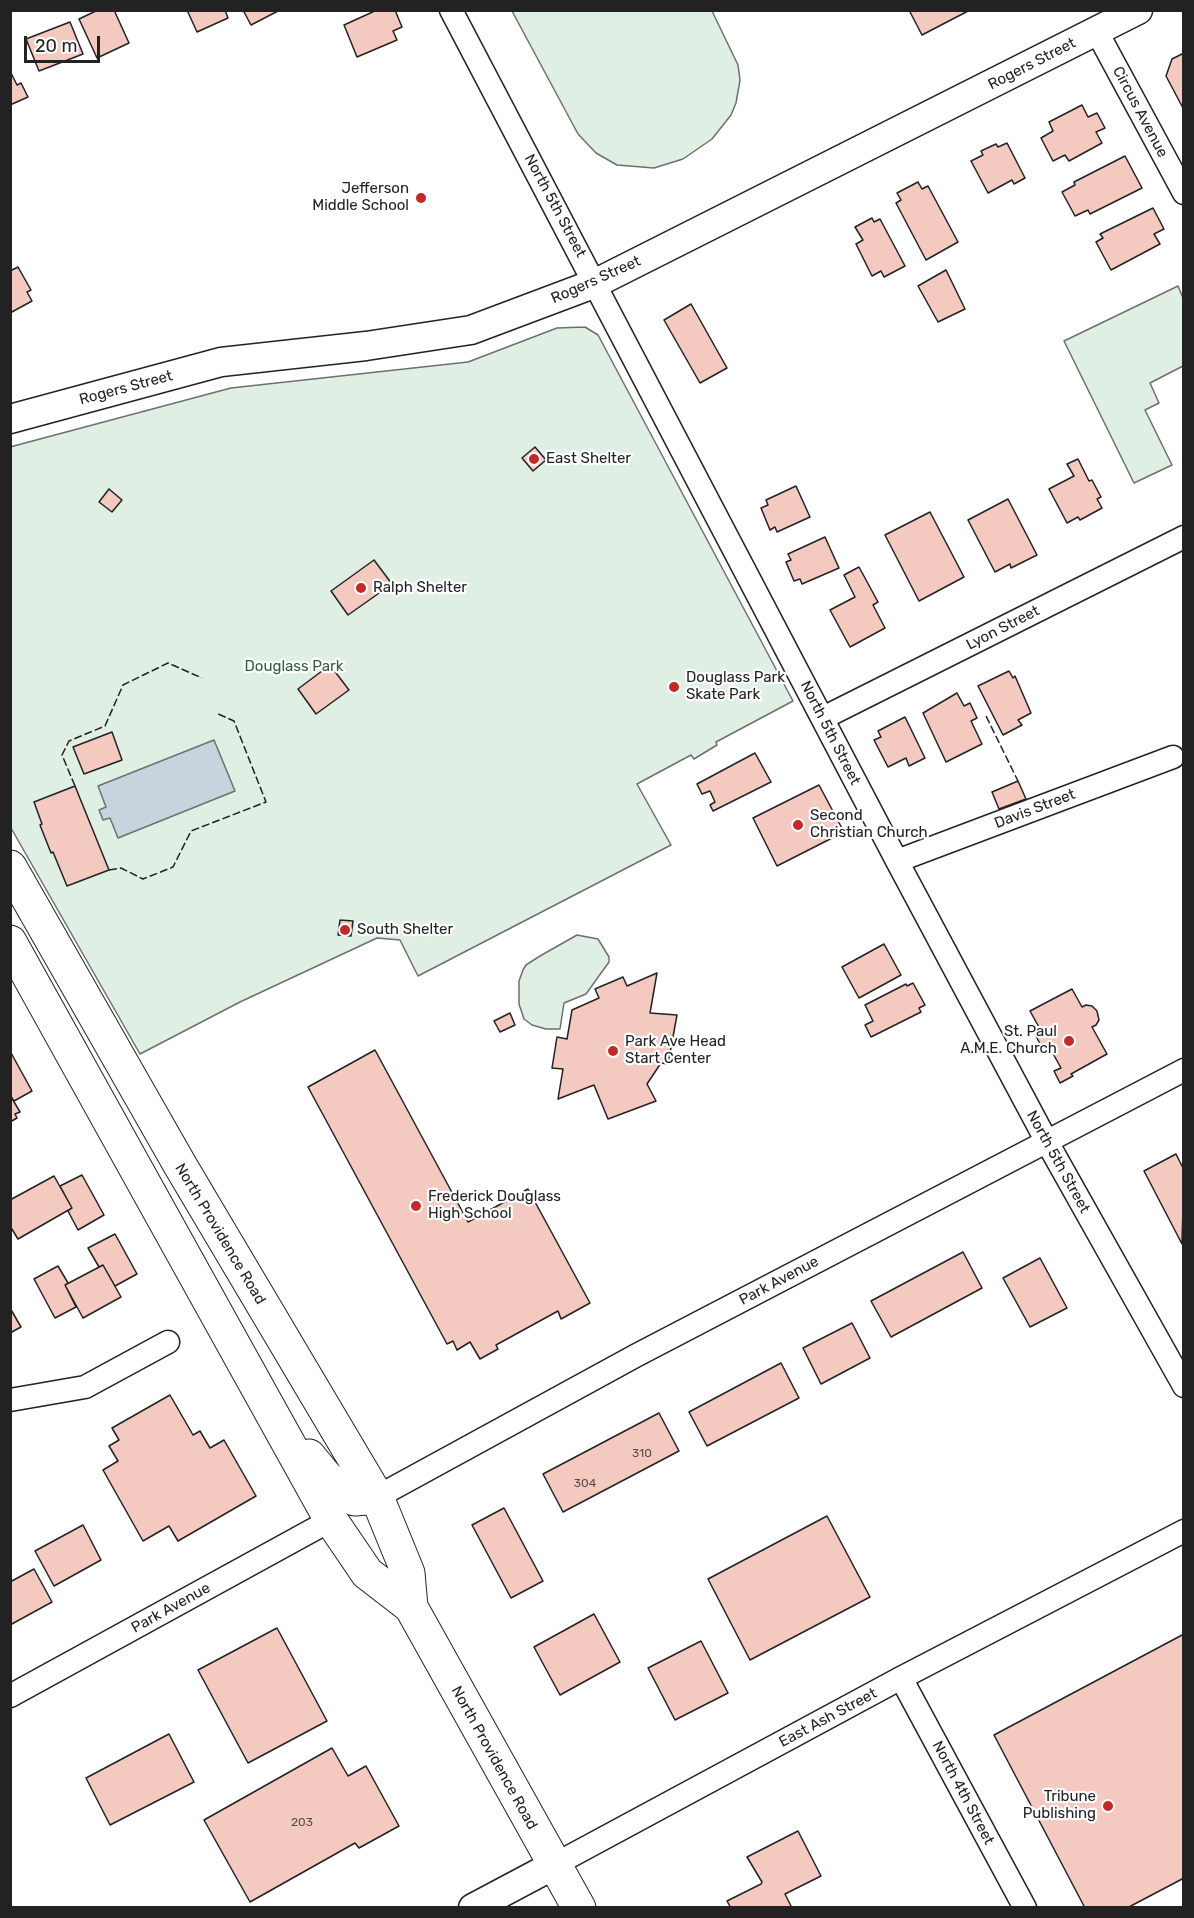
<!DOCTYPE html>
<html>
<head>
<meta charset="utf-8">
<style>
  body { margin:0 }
  #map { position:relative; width:1194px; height:1918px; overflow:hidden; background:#fff; font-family:Rubik,sans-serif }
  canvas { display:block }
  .frame { position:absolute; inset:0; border:12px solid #222; pointer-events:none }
  .scale { position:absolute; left:24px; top:36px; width:76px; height:27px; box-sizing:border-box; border:3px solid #222; border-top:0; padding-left:8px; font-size:18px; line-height:21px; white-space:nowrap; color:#222; -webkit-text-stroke:4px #fff; paint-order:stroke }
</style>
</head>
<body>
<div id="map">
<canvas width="1194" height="1918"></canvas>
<div class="frame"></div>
<div class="scale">20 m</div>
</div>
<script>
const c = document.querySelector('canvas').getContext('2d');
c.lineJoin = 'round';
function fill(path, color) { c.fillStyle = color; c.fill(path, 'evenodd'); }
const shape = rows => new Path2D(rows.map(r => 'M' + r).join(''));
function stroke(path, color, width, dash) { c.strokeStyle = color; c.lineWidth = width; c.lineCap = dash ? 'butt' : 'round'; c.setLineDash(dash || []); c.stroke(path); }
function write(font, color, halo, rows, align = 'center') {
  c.font = font + ' Rubik,sans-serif'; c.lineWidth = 4.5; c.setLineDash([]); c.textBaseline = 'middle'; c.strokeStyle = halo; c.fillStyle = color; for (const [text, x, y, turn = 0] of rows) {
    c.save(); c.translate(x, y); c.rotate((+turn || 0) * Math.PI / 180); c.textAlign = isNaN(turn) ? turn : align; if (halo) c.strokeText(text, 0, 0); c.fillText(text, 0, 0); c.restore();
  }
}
const green = shape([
  [512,11,712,11,738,65,740,80,736,103,731,115,712,139,683,159,654,168,617,165,596,153,578,134,512,11],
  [1178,286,1183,298,1183,366,1150,383,1159,403,1145,410,1172,465,1134,483,1064,341,1178,286],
  [585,327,598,335,793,701,716,742,717,745,694,759,691,755,637,784,671,845,418,976,400,940,377,938,240,1002,140,1054,11,828,10,447,231,388,468,362,557,328,585,327],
  [577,935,598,939,609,957,609,962,586,994,564,1003,560,1029,546,1029,532,1025,524,1019,519,1004,519,981,523,970,526,965,540,956,577,935]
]);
fill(green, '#e0efe3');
stroke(green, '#6f6f6f', 1.5);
const water = shape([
  [214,740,235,791,118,838,110,818,103,820,99,810,106,807,98,786,214,740]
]);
fill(water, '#c7d3dd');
stroke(water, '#6f6f6f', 1.5);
const building = shape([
  [98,10,114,10,129,43,97,58,79,19,98,10],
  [187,10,225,10,228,18,197,32,187,10],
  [243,10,278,10,278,11,251,25,243,10],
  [377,10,395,10,402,27,393,31,397,40,357,57,344,25,377,10],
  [909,10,970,10,922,35,909,10],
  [70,22,83,54,39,71,26,39,70,22],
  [1184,53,1184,110,1166,76,1172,59,1184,53],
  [10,71,17,85,21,83,28,97,10,105,10,71],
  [1082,105,1088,117,1097,113,1105,128,1096,132,1102,143,1069,161,1065,155,1053,161,1041,138,1053,131,1049,122,1082,105],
  [1007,143,1025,178,1014,184,1012,180,988,193,971,161,983,155,981,151,996,144,998,147,1007,143],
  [1125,156,1142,188,1090,214,1088,210,1075,216,1062,192,1075,185,1074,182,1125,156],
  [918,182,922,189,928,186,958,242,926,260,896,203,901,200,897,193,918,182],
  [1153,208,1164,229,1154,234,1160,244,1111,270,1096,242,1103,238,1100,234,1153,208],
  [872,218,874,222,880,219,905,266,884,277,881,271,872,276,856,244,863,240,855,227,872,218],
  [18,267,31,290,27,292,32,301,10,313,10,271,18,267],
  [946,270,965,309,938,322,918,286,946,270],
  [691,304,727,368,700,383,664,320,691,304],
  [535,447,546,460,533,471,522,458,535,447],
  [1078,459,1089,481,1092,480,1101,497,1097,499,1102,508,1080,520,1078,517,1067,523,1049,489,1074,476,1067,464,1078,459],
  [796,486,810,517,777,532,775,527,770,530,761,508,768,505,766,500,796,486],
  [109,489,122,500,112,512,99,502,109,489],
  [1008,499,1037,555,1011,568,1010,564,995,572,968,520,1008,499],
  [930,512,964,577,919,601,885,535,930,512],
  [825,537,839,568,802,584,800,579,794,581,786,562,791,560,788,554,825,537],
  [374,560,392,584,348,615,331,591,374,560],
  [859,567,878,602,873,605,885,628,850,647,830,610,855,597,844,575,859,567],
  [330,665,349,690,316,714,298,689,330,665],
  [1009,671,1013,678,1015,676,1031,713,1018,720,1022,725,1003,735,978,686,1009,671],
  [957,693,964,706,970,703,977,718,971,721,982,744,946,762,923,713,957,693],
  [905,717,925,758,909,766,906,758,888,767,874,740,881,737,878,731,905,717],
  [112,732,122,760,84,774,73,747,112,732],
  [755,753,771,782,713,811,710,805,715,802,710,791,702,794,697,784,755,753],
  [1018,781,1026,799,999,809,992,792,1018,781],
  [819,785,844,832,777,866,753,818,819,785],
  [75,786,109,870,67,886,53,852,51,853,40,825,42,824,34,802,75,786],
  [340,920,353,921,351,936,338,935,340,920],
  [884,944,901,975,859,998,842,967,884,944],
  [657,973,650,1013,677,1015,668,1064,661,1063,647,1084,656,1101,608,1119,594,1085,558,1099,563,1069,552,1068,557,1037,567,1039,572,1010,599,998,595,989,623,977,627,986,657,973],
  [913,983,925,1005,919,1008,921,1012,871,1037,865,1025,873,1021,865,1005,906,984,907,986,913,983],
  [1072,989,1082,1007,1086,1005,1092,1006,1097,1011,1099,1020,1096,1025,1092,1027,1107,1054,1071,1074,1073,1076,1060,1083,1054,1071,1061,1068,1051,1050,1045,1054,1034,1032,1040,1029,1030,1011,1072,989],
  [510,1013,515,1025,500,1032,494,1021,510,1013],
  [375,1050,468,1222,528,1189,590,1303,561,1319,558,1311,496,1345,498,1349,480,1359,470,1342,457,1350,453,1341,447,1344,308,1087,375,1050],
  [10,1051,32,1091,14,1101,10,1095,10,1051],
  [10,1095,20,1112,15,1114,17,1118,10,1122,10,1095],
  [1176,1154,1184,1170,1182,1244,1144,1171,1176,1154],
  [82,1175,104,1215,78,1230,68,1211,72,1208,60,1186,82,1175],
  [54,1176,72,1208,18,1239,10,1226,10,1200,54,1176],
  [115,1234,137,1274,115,1286,103,1265,99,1267,88,1248,115,1234],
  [963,1252,982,1288,891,1337,871,1301,963,1252],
  [1040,1258,1067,1308,1030,1327,1003,1278,1040,1258],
  [103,1265,121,1297,83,1318,65,1285,103,1265],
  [58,1266,68,1283,65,1285,76,1307,55,1318,34,1279,58,1266],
  [10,1308,21,1327,10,1333,10,1308],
  [852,1323,870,1358,821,1384,803,1348,852,1323],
  [781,1363,799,1398,707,1446,689,1412,781,1363],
  [170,1395,193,1435,200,1431,210,1448,224,1440,256,1496,178,1541,169,1526,143,1541,103,1470,118,1461,109,1446,119,1440,112,1428,170,1395],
  [659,1413,679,1451,563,1512,543,1474,659,1413],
  [504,1508,543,1581,511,1598,472,1525,504,1508],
  [827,1516,870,1597,750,1660,708,1579,827,1516],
  [83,1525,101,1560,54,1586,35,1551,83,1525],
  [34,1569,52,1602,10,1625,10,1582,34,1569],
  [594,1614,620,1662,560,1695,534,1647,594,1614],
  [277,1628,327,1721,248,1763,198,1670,277,1628],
  [1184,1634,1184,1878,1127,1908,1085,1908,994,1735,1184,1634],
  [701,1641,728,1693,675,1720,648,1668,701,1641],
  [169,1734,194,1782,110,1825,86,1778,169,1734],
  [332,1748,348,1776,366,1766,399,1826,359,1848,355,1843,250,1902,204,1820,332,1748],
  [798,1831,821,1876,785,1894,792,1908,731,1908,727,1901,761,1884,762,1882,747,1857,798,1831]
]);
fill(building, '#f3c9c0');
stroke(building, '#222', 1.5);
const minor = shape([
  [451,10,897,861,1047,1142,1184,1386],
  [1097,32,1184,193],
  [823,718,1184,537],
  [897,861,1173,757],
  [10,1400,85,1387,168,1342],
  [377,1497,637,1355,1184,1070],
  [901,1678,1025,1908],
  [10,1696,331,1520],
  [554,1865,901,1678,1184,1531]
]);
const tertiary = shape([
  [10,419,221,362,366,346,471,330,596,283,1138,10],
  [473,1908,554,1865]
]);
const primary = shape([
  [10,867,180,1165,377,1497,408,1573,411,1607],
  [10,942,331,1520,367,1573,411,1607,579,1908],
  [309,1456,327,1478,355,1499,377,1497]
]);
stroke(minor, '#222', 25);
stroke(tertiary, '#222', 31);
stroke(primary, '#222', 35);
stroke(minor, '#fff', 22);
stroke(tertiary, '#fff', 28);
stroke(primary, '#fff', 33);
stroke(shape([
  [986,716,1018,781],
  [75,786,62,755,69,741,105,726,123,685,168,663,202,678],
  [109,870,121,868,143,879,173,867,191,831,266,802,234,721,216,713]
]), '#222', 1.5, [8, 3]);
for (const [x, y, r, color] of [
  [421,198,6,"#c62828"],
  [534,459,6,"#c62828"],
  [361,588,6,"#c62828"],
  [674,687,6,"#c62828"],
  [798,825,6,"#c62828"],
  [345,930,6,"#c62828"],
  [1069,1041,6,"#c62828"],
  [613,1051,6,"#c62828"],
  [416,1206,6,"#c62828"],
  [1108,1806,6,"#c62828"]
]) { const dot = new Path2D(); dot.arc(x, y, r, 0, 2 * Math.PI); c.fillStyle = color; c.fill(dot); stroke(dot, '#fff', 2); }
write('12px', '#564c4a', null, [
  ["310",642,1454],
  ["304",585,1484],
  ["203",302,1823]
]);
write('15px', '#222', '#fff', [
  ["Rogers Street",1032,64,-27],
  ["Circus Avenue",1140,112,62],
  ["North 5th Street",555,206,62],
  ["Rogers Street",596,280,-24],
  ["Rogers Street",126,388,-15],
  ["Lyon Street",1003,628,-27],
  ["North 5th Street",830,733,63],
  ["Davis Street",1035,809,-21],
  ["North 5th Street",1058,1162,61],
  ["North Providence Road",220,1234,59],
  ["Park Avenue",779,1281,-28],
  ["Park Avenue",171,1608,-29],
  ["East Ash Street",828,1718,-28],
  ["North Providence Road",494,1758,61],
  ["North 4th Street",963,1793,62]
]);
write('15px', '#222', '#fff', [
  ["Jefferson",409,189,"right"],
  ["Middle School",409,206,"right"],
  ["East Shelter",546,459],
  ["Ralph Shelter",373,588],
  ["Douglass Park",686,678],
  ["Skate Park",686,695],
  ["Second",810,816],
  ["Christian Church",810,833],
  ["South Shelter",357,930],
  ["St. Paul",1057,1032,"right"],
  ["A.M.E. Church",1057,1049,"right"],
  ["Park Ave Head",625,1042],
  ["Start Center",625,1059],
  ["Frederick Douglass",428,1197],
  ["High School",428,1214],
  ["Tribune",1096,1797,"right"],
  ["Publishing",1096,1814,"right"]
], 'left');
write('15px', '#2f5e38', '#fff', [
  ["Douglass Park",294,667]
]);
</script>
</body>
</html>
